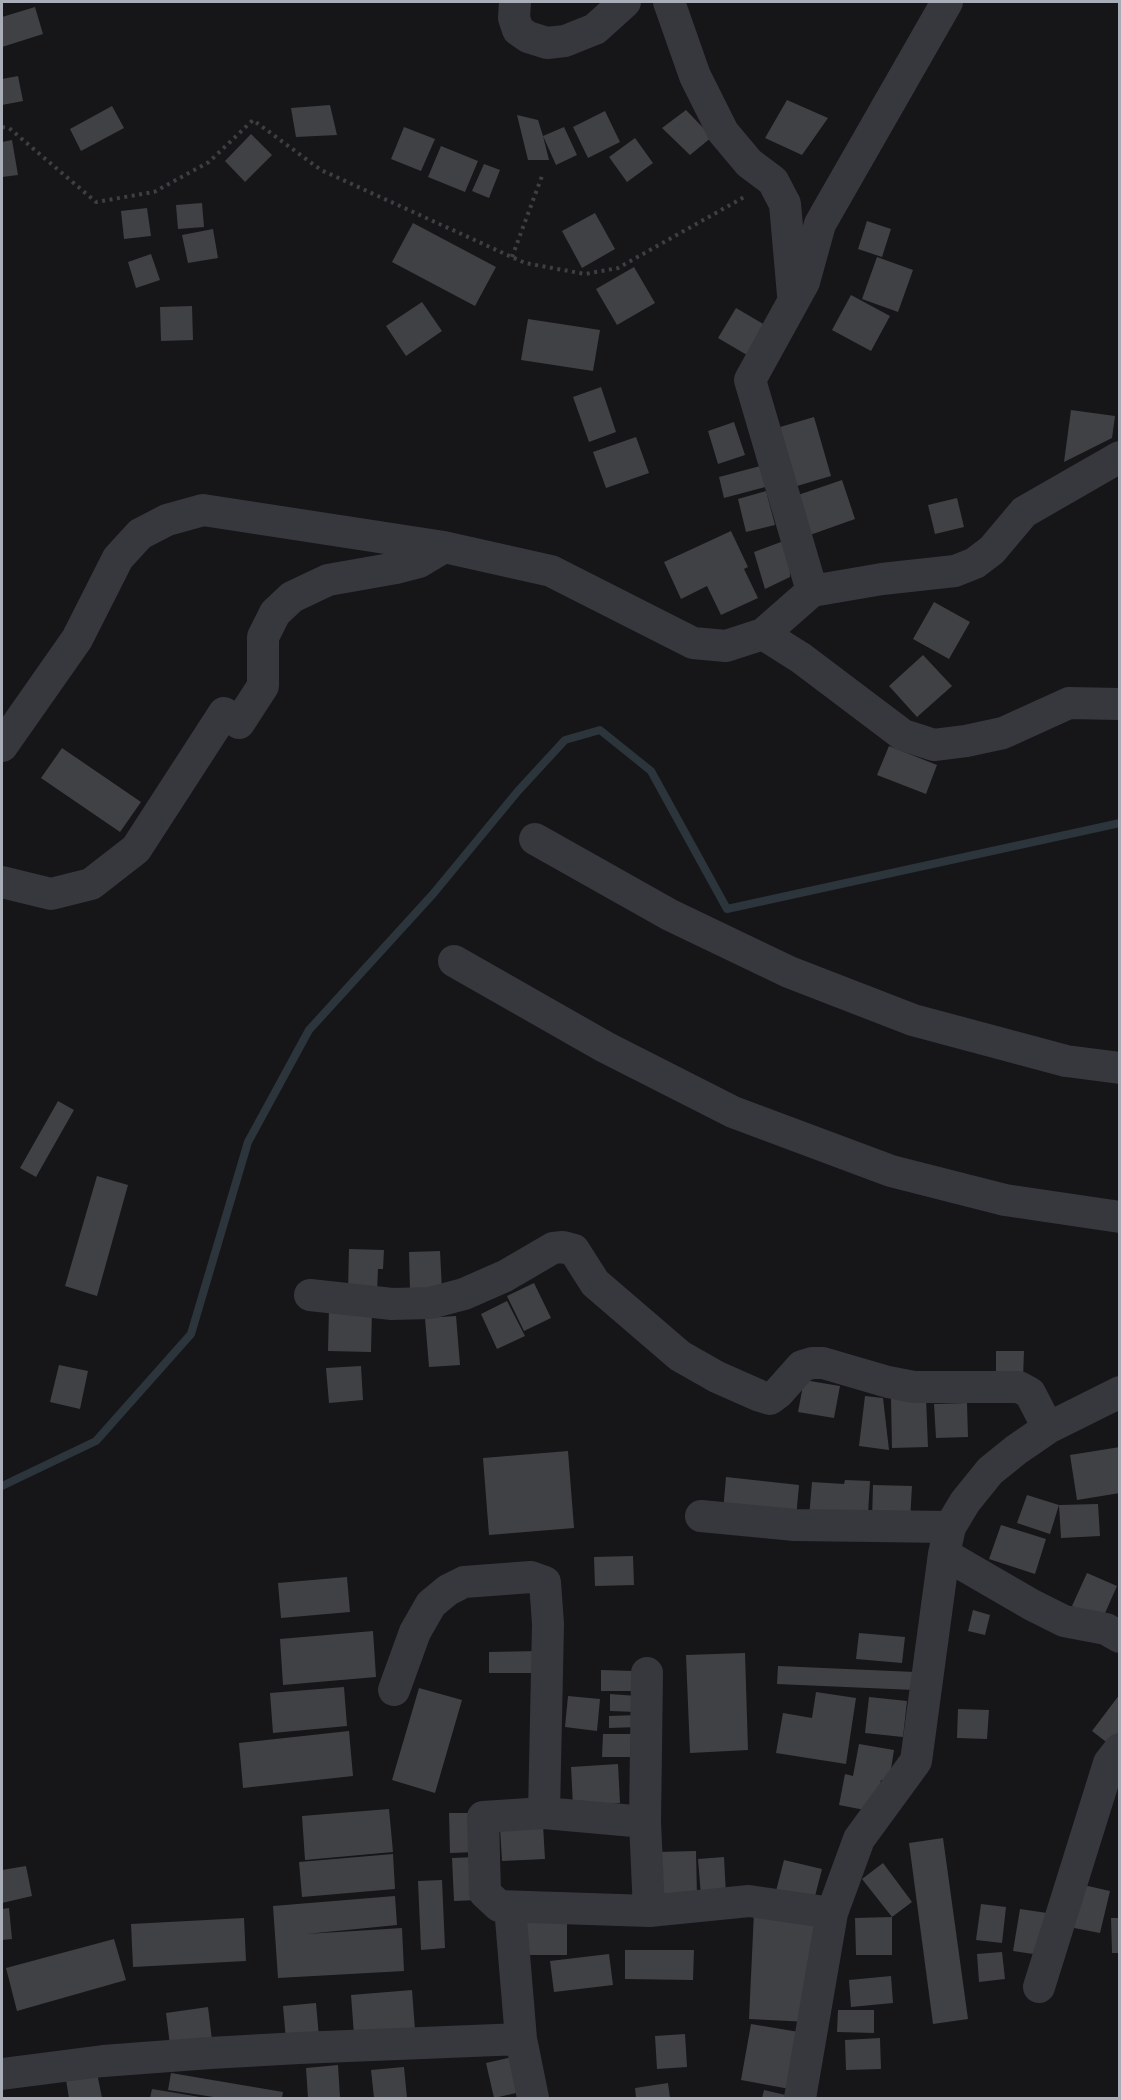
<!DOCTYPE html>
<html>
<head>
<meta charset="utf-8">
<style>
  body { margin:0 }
  #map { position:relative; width:1121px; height:2100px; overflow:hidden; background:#161618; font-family:Cabin,sans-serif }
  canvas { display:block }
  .frame { position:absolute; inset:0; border:3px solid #a8adb8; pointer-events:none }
</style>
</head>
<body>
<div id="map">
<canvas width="1121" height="2100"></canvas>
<div class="frame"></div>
</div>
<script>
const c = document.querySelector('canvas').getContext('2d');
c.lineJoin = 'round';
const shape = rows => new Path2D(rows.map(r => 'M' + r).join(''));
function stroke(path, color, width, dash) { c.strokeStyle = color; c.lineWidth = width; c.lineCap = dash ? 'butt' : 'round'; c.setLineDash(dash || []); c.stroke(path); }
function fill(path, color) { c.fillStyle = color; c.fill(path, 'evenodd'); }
stroke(shape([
  [2,1486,96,1441,191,1334,248,1142,309,1030,433,894,518,791,565,740,600,730,651,771,727,909,1120,823]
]), '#2c353c', 8);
fill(shape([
  [35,7,43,34,2,47,2,17],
  [18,76,23,101,2,105,2,79],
  [787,100,828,118,802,155,765,138],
  [330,105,337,135,296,137,291,108],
  [112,106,124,128,81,151,70,129],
  [686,110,712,137,690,155,662,128],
  [605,111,620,142,588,158,573,127],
  [517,115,538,120,543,136,564,127,577,155,556,165,543,136,549,160,528,160],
  [404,127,435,139,421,171,391,159],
  [251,134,272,155,245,182,225,161],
  [635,138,653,163,627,182,609,157],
  [12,140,18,175,2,177,2,142],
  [441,146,478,161,465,192,428,177],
  [484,164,500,170,489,198,472,191],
  [202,203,204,227,178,229,176,205],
  [147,208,151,236,124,239,121,211],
  [595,213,615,249,582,268,562,231],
  [867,221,891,229,882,257,858,249],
  [413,223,496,267,475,306,392,262],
  [213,229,218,258,188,263,182,235],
  [151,254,160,280,136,288,128,262],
  [877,257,913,270,898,312,862,299],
  [634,267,655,303,617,325,596,289],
  [851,295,890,316,871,351,832,330],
  [422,302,442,331,406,356,386,326],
  [192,306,193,340,161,341,160,307],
  [736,308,765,325,747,355,718,338],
  [528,319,600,330,593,371,521,360],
  [601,387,616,432,589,442,573,397],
  [1071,410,1115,416,1112,438,1064,462],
  [814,417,831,476,797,486,780,427],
  [734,422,745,455,718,464,708,431],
  [636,437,649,473,606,488,593,452],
  [764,465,769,486,724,498,719,477],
  [842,480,855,519,810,535,798,495],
  [766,491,775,525,746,532,738,499],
  [957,498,964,527,935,534,928,505],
  [731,531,748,567,744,569,758,598,721,615,707,586,681,599,664,562],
  [789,539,790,577,765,589,754,552],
  [934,602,970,622,949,659,913,639],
  [923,655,952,686,917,717,889,686],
  [889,746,937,765,926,794,877,775],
  [62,748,141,802,120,832,41,778],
  [58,1101,74,1110,36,1177,20,1168],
  [97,1176,128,1185,97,1296,65,1286],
  [349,1249,384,1250,383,1269,378,1269,377,1292,348,1292],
  [440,1251,442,1290,410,1291,409,1252],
  [534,1283,551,1318,524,1331,507,1296],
  [507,1301,525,1336,497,1349,481,1314],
  [329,1308,372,1309,371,1352,328,1351],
  [456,1316,460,1365,429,1367,425,1318],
  [996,1351,1024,1351,1023,1378,996,1381],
  [59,1365,88,1371,80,1409,50,1402],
  [361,1366,363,1400,329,1403,326,1368],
  [804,1380,840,1386,834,1418,798,1412],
  [865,1396,883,1398,889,1450,859,1446],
  [926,1398,928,1447,892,1448,891,1399],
  [967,1403,968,1437,936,1438,934,1404],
  [1120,1447,1120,1493,1077,1500,1070,1455],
  [568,1451,574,1528,489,1535,483,1458],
  [726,1477,799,1485,796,1518,723,1511],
  [845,1480,870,1481,868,1514,809,1518,812,1482,844,1484],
  [873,1485,912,1486,910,1521,872,1520],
  [1027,1495,1059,1505,1098,1504,1100,1536,1061,1538,1059,1505,1050,1534,1017,1523],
  [1001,1525,1046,1539,1035,1574,989,1559],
  [633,1556,634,1585,595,1586,594,1557],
  [1087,1573,1117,1586,1102,1620,1072,1606],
  [347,1577,350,1612,281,1618,278,1583],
  [973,1610,990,1615,985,1635,968,1631],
  [373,1631,376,1677,283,1685,280,1639],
  [859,1633,905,1637,902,1663,856,1659],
  [539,1651,539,1673,489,1673,489,1652],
  [745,1653,748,1750,690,1753,686,1655],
  [778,1666,915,1672,914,1690,777,1684],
  [601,1670,634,1671,634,1691,601,1691],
  [344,1687,347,1726,273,1733,270,1693],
  [419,1688,462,1700,435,1793,392,1780],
  [816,1692,856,1698,846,1764,776,1753,783,1713,812,1718],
  [610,1694,637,1696,636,1712,610,1711],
  [1120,1694,1120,1740,1114,1748,1092,1731],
  [568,1696,600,1699,597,1731,565,1727],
  [869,1697,907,1701,903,1737,865,1733],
  [958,1709,989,1710,987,1739,957,1738],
  [638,1715,638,1727,609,1728,609,1716],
  [349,1731,353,1776,243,1788,239,1743],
  [603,1734,638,1734,638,1757,602,1757],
  [859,1744,894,1750,889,1782,881,1780,875,1812,839,1805,845,1774,853,1776],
  [618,1764,620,1803,573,1806,571,1767],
  [389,1809,393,1852,305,1860,302,1816],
  [449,1813,477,1813,477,1852,450,1853],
  [543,1825,545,1859,502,1861,500,1828],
  [943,1838,968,2019,933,2024,909,1843],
  [696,1851,697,1897,658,1899,656,1852],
  [393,1854,395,1889,302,1897,299,1862],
  [477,1857,479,1900,454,1901,452,1858],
  [724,1857,726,1895,701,1896,698,1859],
  [784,1860,822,1869,813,1904,775,1895],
  [883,1863,912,1902,892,1917,862,1879],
  [26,1866,32,1896,2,1903,2,1870],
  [442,1880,445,1948,421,1950,418,1881],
  [1079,1884,1110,1891,1100,1933,1069,1927],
  [395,1896,397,1925,306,1934,402,1928,404,1971,278,1978,273,1906],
  [981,1904,1006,1907,1002,1943,976,1940],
  [9,1908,12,1939,2,1940,2,1909],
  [1020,1909,1047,1913,1040,1955,1013,1951],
  [754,1912,815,1915,809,2022,749,2019],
  [567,1916,567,1955,523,1955,523,1917],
  [892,1917,892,1955,856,1955,855,1918],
  [244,1918,246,1961,133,1967,131,1924],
  [1111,1918,1120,1918,1120,1953,1112,1953],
  [114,1939,126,1980,17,2011,6,1968],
  [625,1950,694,1950,693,1980,625,1979],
  [1002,1952,1005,1979,979,1982,977,1954],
  [609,1954,613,1985,554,1992,550,1961],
  [891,1976,893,2003,851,2007,849,1980],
  [412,1990,415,2030,354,2035,351,1995],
  [316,2003,319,2037,286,2040,283,2006],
  [208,2007,212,2040,170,2045,166,2013],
  [838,2010,874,2010,874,2033,837,2032],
  [751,2024,805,2033,795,2090,741,2080],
  [685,2034,687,2067,657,2069,655,2036],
  [880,2038,881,2069,846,2070,845,2040],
  [517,2056,525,2091,494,2098,486,2063],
  [338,2065,340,2098,308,2098,306,2068],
  [404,2067,407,2098,374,2098,371,2070],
  [97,2073,102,2098,69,2098,66,2080],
  [171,2073,283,2092,282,2098,220,2098,168,2090],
  [668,2083,670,2098,636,2098,635,2088],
  [152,2089,200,2097,200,2098,150,2098],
  [764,2090,794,2097,793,2098,762,2098]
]), '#404145');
stroke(shape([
  [2,127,9,128,96,202,154,192,209,162,253,120,321,170,525,263,585,274,618,268,746,196],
  [512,257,542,176]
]), '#3d3f44', 4, [3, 4.5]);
stroke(shape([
  [515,2,514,18,518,30,528,37,547,43,565,41,595,29,625,2],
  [669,2,695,76,723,132,749,163,773,181,785,204,793,295],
  [812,591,750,380,804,282,820,224,947,2],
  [763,634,801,658,903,735,934,745,966,741,1003,733,1069,703,1120,704],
  [239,723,263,686,263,637,275,613,292,597,328,580,396,568,419,562,444,547],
  [2,746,77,639,118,558,140,534,167,520,203,510,444,547,551,571,693,643,726,646,763,634,812,591,882,579,955,571,975,563,992,550,1024,512,1120,457],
  [535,839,670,915,789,972,913,1020,1066,1061,1120,1068],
  [2,882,51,894,91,884,136,849,224,713],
  [454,961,605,1047,733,1112,891,1171,1005,1200,1120,1217],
  [310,1295,392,1304,430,1303,464,1294,505,1276,553,1248,563,1247,574,1250,595,1283,680,1356,717,1377,760,1396,770,1399,778,1393,802,1366,812,1363,823,1363,888,1382,914,1387,1019,1387,1030,1393,1048,1428],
  [701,1516,795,1525,950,1527],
  [944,1554,1032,1605,1064,1621,1106,1629,1120,1637],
  [647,1673,645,1822,544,1813,483,1817,485,1893,499,1906,649,1911,749,1901,832,1913],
  [394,1690,415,1632,431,1604,448,1590,464,1582,531,1577,545,1582,548,1624,544,1813],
  [645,1822,649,1911],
  [510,1907,521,2039],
  [1039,1987,1109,1763,1120,1749],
  [2,2074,103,2061,210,2053,299,2048,521,2039,533,2098],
  [800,2098,832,1913,859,1839,916,1761,944,1554,950,1527,965,1502,990,1471,1016,1450,1048,1428,1120,1392]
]), '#37383d', 32);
</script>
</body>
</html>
